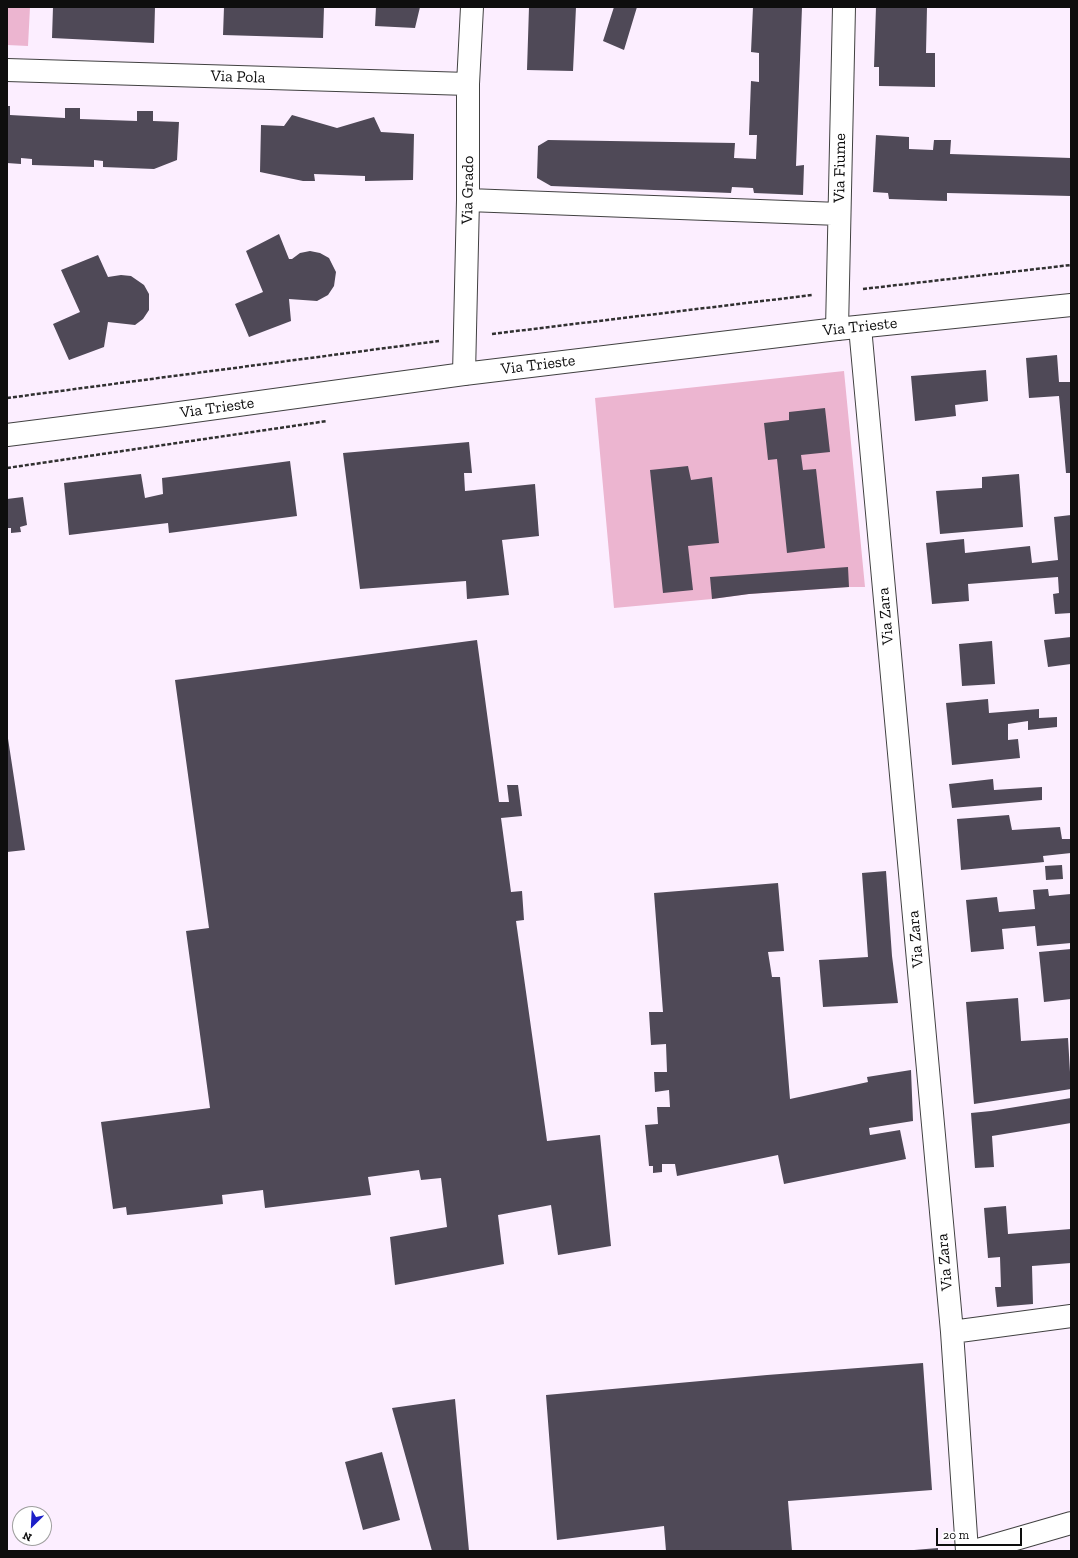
<!DOCTYPE html>
<html>
<head>
<meta charset="utf-8">
<style>
  body { margin:0 }
  #map { position:relative; width:1078px; height:1558px; overflow:hidden; background:#fceeff; font-family:"Zilla Slab",serif }
  canvas { display:block }
  .frame { position:absolute; inset:0; border:8px solid #0e0e0e; pointer-events:none }
  .north { position:absolute; left:12px; top:1506px; width:40px; height:40px; box-sizing:border-box; background:#fff; border:1px solid #9f9f9f; border-radius:50%; rotate:204deg; font-size:11px; font-weight:700; line-height:16px; text-align:center; color:#0e0e0e }
  .north::after { content:''; display:block; margin:auto; width:14px; height:18px; background:#1c1fc8; clip-path:polygon(50% 0,100% 100%,50% 72%,0 100%) }
  .scale { position:absolute; left:936px; top:1528px; width:86px; height:18px; box-sizing:border-box; border:2px solid #0e0e0e; border-top:0; padding-left:5px; font-size:12px; line-height:14px; white-space:nowrap; color:#0e0e0e; -webkit-text-stroke:3px #fff; paint-order:stroke }
</style>
</head>
<body>
<div id="map">
<canvas width="1078" height="1558"></canvas>
<div class="frame"></div>
<div class="north">N</div>
<div class="scale">20 m</div>
</div>
<script>
const c = document.querySelector('canvas').getContext('2d');
c.lineJoin = 'round';
function fill(path, color) { c.fillStyle = color; c.fill(path, 'evenodd'); }
const shape = rows => new Path2D(rows.map(r => 'M' + r).join(''));
function stroke(path, color, width, dash) { c.strokeStyle = color; c.lineWidth = width; c.lineCap = dash ? 'butt' : 'round'; c.setLineDash(dash || []); c.stroke(path); }
function write(font, color, halo, rows, align = 'center') {
  c.font = font + ' "Zilla Slab",serif'; c.lineWidth = 4; c.setLineDash([]); c.textBaseline = 'middle'; c.strokeStyle = halo; c.fillStyle = color; for (const [text, x, y, turn = 0] of rows) {
    c.save(); c.translate(x, y); c.rotate((+turn || 0) * Math.PI / 180); c.textAlign = isNaN(turn) ? turn : align; if (halo) c.strokeText(text, 0, 0); c.fillText(text, 0, 0); c.restore();
  }
}
fill(shape([
  [7,7,30,7,28,46,7,45],
  [844,371,865,587,849,587,749,594,712,599,614,608,595,398]
]), '#ecb5d0');
fill(shape([
  [53,7,155,7,154,43,52,38],
  [224,7,324,7,323,38,223,35],
  [376,7,420,7,415,28,375,26],
  [529,7,576,7,573,71,527,70],
  [614,7,637,7,624,50,603,41],
  [753,7,802,7,796,166,804,165,803,195,754,193,753,188,732,187,731,193,551,186,537,178,538,146,548,140,735,143,734,158,756,159,757,135,749,135,751,81,759,82,759,53,751,52],
  [876,7,927,7,926,53,935,53,935,87,879,86,879,67,874,67],
  [7,106,10,106,10,115,65,118,65,108,80,108,80,119,137,121,137,111,153,111,153,121,179,122,177,160,154,169,103,167,103,161,94,160,94,167,32,165,32,159,21,158,21,164,7,163],
  [292,115,337,128,374,117,381,132,414,134,413,180,365,181,365,176,314,174,315,181,303,181,260,172,261,125,284,126],
  [876,135,909,137,909,149,933,150,934,140,951,140,950,154,1071,158,1071,196,947,193,947,201,889,199,888,193,873,192],
  [279,234,289,259,292,259,300,253,310,251,320,253,329,258,336,272,334,286,328,295,317,301,289,299,291,321,249,337,235,304,263,292,246,251],
  [98,255,108,277,121,275,131,276,144,285,149,294,149,310,143,319,135,325,108,322,104,347,69,360,53,324,80,312,61,270],
  [1057,355,1059,382,1071,382,1071,473,1066,473,1059,396,1029,398,1026,358],
  [986,370,988,401,955,405,956,416,915,421,911,376],
  [825,408,830,452,801,455,803,470,816,469,825,548,787,553,777,459,768,460,764,423,789,420,789,412],
  [469,442,472,473,464,473,465,491,535,484,539,536,502,540,509,595,467,599,466,581,360,589,343,453],
  [290,461,297,516,169,533,168,523,69,535,64,483,141,474,145,498,163,494,162,478],
  [688,466,691,480,712,477,719,543,688,546,693,590,663,593,650,470],
  [1019,474,1023,527,940,534,936,491,982,488,982,477],
  [23,497,27,525,20,527,21,532,11,533,11,528,7,528,7,499],
  [1071,515,1071,613,1055,614,1053,594,1059,593,1058,577,968,584,969,601,932,604,926,543,964,539,965,553,1030,546,1032,563,1058,560,1054,517],
  [848,567,849,587,749,594,712,599,710,577],
  [1071,637,1071,664,1048,667,1044,640],
  [477,640,499,802,509,802,507,785,518,785,522,816,501,818,511,892,522,891,524,920,516,921,547,1141,600,1135,611,1246,558,1255,551,1205,498,1215,504,1264,395,1285,390,1237,447,1227,441,1178,421,1180,419,1170,368,1177,371,1195,265,1208,263,1190,222,1195,223,1204,147,1213,127,1215,126,1207,113,1209,101,1122,210,1108,186,931,209,928,175,680],
  [992,641,995,684,962,686,959,644],
  [988,699,989,713,1039,709,1039,718,1057,717,1057,727,1028,730,1028,721,1008,724,1008,740,1018,739,1020,758,952,765,946,703],
  [7,732,25,850,7,852],
  [993,779,994,790,1042,787,1042,800,952,808,949,784],
  [1009,815,1012,830,1060,827,1062,839,1071,839,1071,853,1043,856,1044,862,961,870,957,819],
  [1062,865,1063,879,1046,880,1045,866],
  [886,871,892,956,898,1003,823,1007,819,960,868,957,862,873],
  [778,883,784,951,768,952,772,977,780,977,790,1099,868,1082,867,1077,911,1070,913,1121,869,1128,870,1135,900,1130,906,1159,784,1184,778,1155,677,1176,675,1164,662,1164,662,1172,653,1173,653,1166,649,1166,645,1125,658,1124,657,1107,670,1107,669,1090,655,1092,654,1072,667,1072,666,1044,651,1045,649,1012,663,1012,654,893],
  [1048,889,1049,896,1071,894,1071,943,1037,946,1035,926,1002,929,1004,949,971,952,966,900,997,897,999,912,1035,909,1033,890],
  [1071,949,1071,991,1070,991,1071,999,1044,1002,1039,952],
  [1018,998,1021,1041,1068,1038,1071,1089,974,1104,966,1002],
  [1071,1098,1071,1123,992,1136,994,1167,975,1168,971,1113,991,1111],
  [1006,1206,1008,1234,1071,1229,1071,1263,1032,1266,1033,1304,997,1307,995,1287,1001,1287,1000,1257,988,1258,984,1208],
  [923,1363,932,1490,788,1501,792,1551,666,1551,664,1526,557,1540,546,1395,767,1375],
  [455,1399,469,1551,432,1551,392,1408],
  [382,1452,400,1520,363,1530,345,1462],
  [938,1548,938,1551,914,1551,914,1550]
]), '#4f4957');
const minor = shape([
  [7,70,468,84],
  [468,200,839,214],
  [860,327,952,1332,967,1551],
  [837,329,844,7],
  [464,374,468,200,468,84,472,7],
  [952,1332,1071,1316],
  [974,1551,1071,1523]
]);
const tertiary = shape([
  [7,435,165,415,464,374,837,329,1071,305]
]);
stroke(minor, '#414141', 24);
stroke(tertiary, '#414141', 24);
stroke(shape([
  [863,289,1071,265],
  [492,334,812,295],
  [7,398,439,341],
  [7,468,327,421]
]), '#303030', 2.5, [4, 2]);
stroke(minor, '#fff', 22);
stroke(tertiary, '#fff', 22);
write('16px', '#0e0e0e', '#fff', [
  ["Via Pola",238,77,2],
  ["Via Fiume",840,168,-89],
  ["Via Grado",468,190,-89],
  ["Via Trieste",860,327,-6],
  ["Via Trieste",538,365,-7],
  ["Via Trieste",217,408,-8],
  ["Via Zara",886,616,-95],
  ["Via Zara",916,939,-95],
  ["Via Zara",945,1262,-95]
]);
</script>
</body>
</html>
